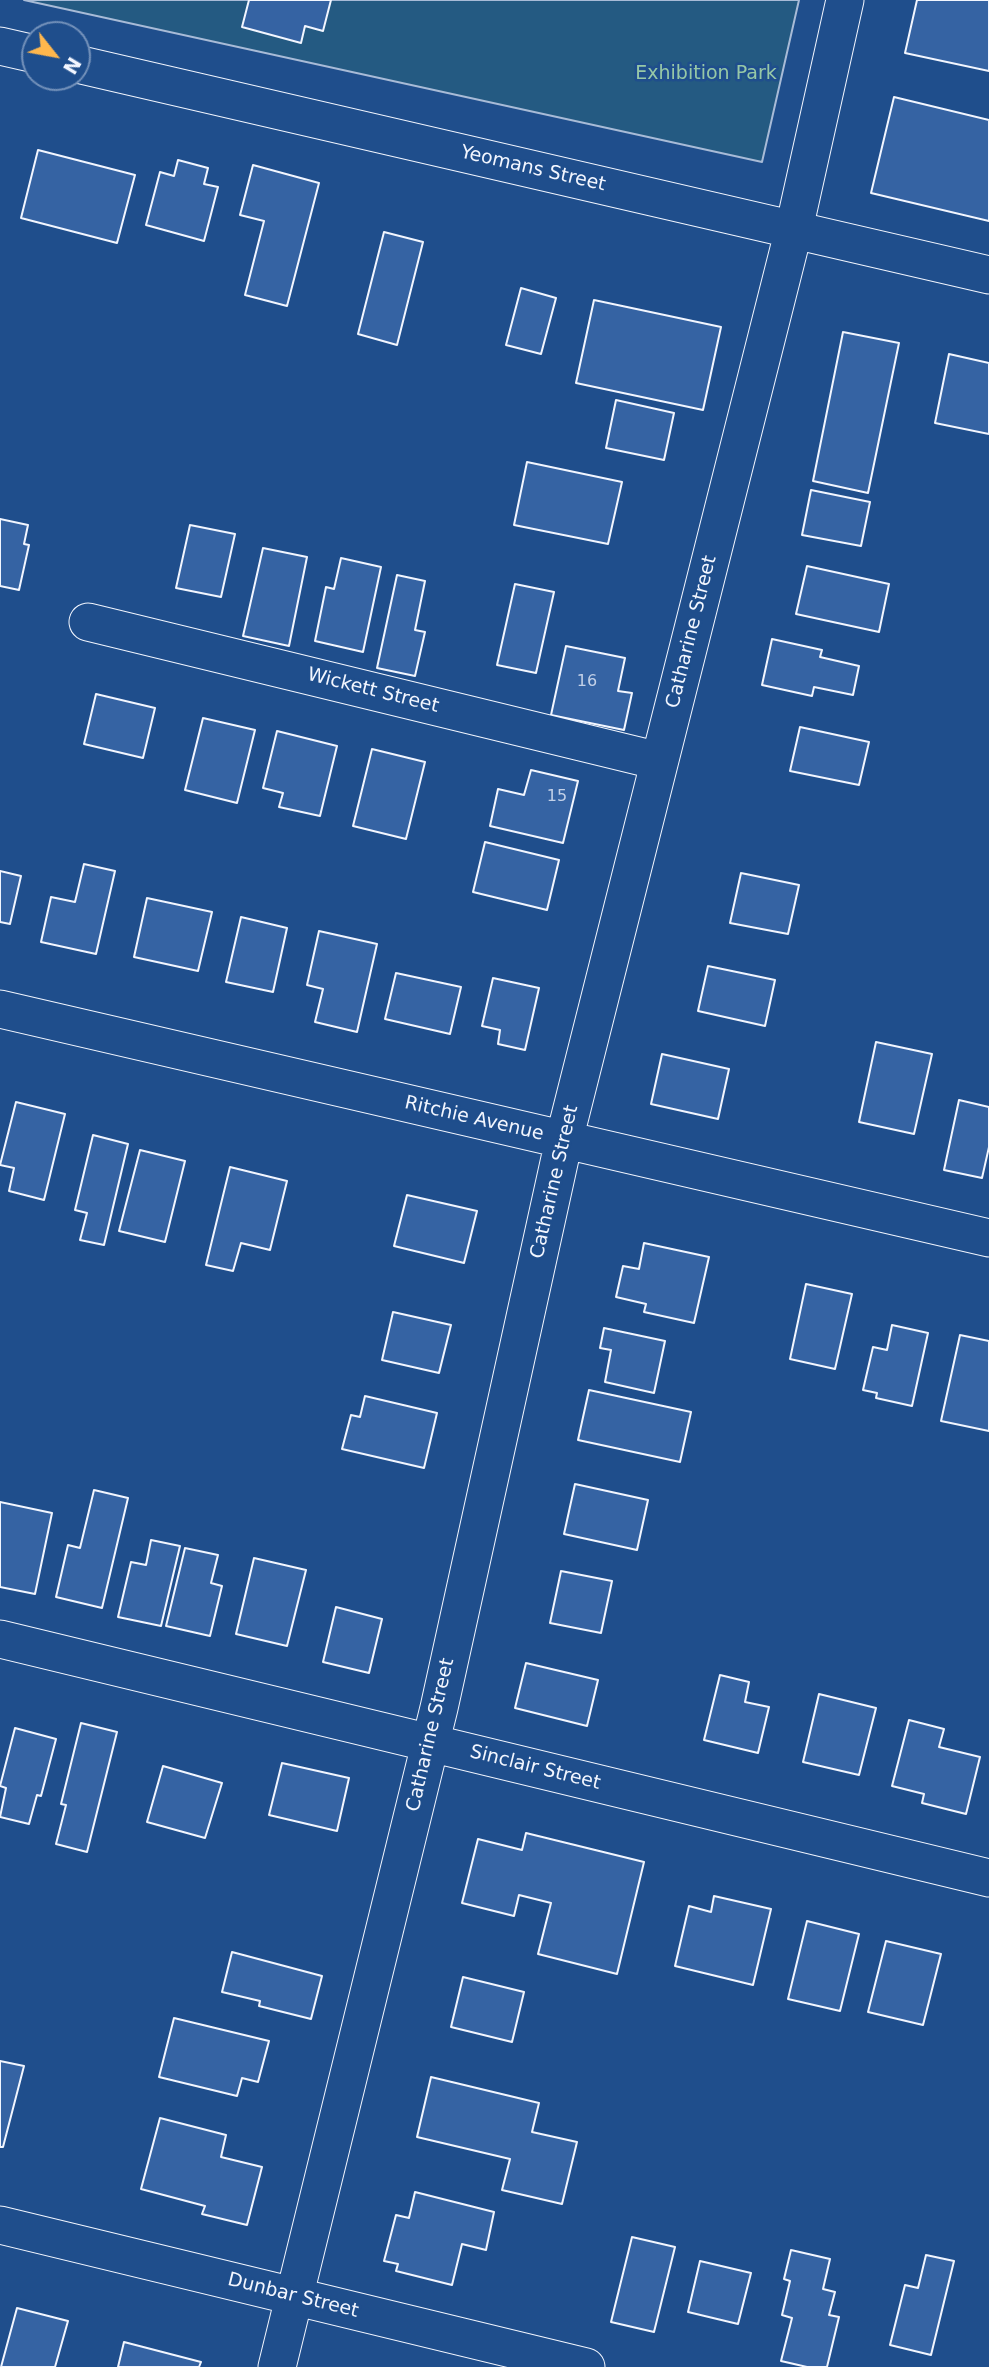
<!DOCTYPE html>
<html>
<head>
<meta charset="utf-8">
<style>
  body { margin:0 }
  #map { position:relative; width:989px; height:2367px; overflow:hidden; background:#1f4e8c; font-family:"DejaVu Sans",sans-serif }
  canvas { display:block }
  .north { position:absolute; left:21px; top:21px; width:70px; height:70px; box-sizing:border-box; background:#1f4e8c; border:2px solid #7391ba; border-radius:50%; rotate:121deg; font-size:19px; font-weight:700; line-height:28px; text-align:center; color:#f2f6ff }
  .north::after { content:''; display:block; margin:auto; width:24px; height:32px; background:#ffb74d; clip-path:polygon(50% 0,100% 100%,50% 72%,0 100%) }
</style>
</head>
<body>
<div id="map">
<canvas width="989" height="2367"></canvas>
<div class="north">N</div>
</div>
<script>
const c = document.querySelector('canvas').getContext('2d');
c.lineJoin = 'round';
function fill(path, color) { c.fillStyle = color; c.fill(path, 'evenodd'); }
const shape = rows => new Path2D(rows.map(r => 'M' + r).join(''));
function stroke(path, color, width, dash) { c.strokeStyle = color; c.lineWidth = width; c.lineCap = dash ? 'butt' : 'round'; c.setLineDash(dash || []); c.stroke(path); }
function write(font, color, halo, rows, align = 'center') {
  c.font = font + ' "DejaVu Sans",sans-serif'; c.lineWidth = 5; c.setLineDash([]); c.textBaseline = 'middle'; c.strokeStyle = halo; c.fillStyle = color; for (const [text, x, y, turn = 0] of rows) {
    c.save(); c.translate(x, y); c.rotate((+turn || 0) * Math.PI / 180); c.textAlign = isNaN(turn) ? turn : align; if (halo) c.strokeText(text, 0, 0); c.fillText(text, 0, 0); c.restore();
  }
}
const green = shape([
  [24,0,799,0,762,162,24,0]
]);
fill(green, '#245a82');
stroke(green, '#a8bbd7', 2);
const building = shape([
  [249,0,331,0,323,31,305,26,301,43,242,27,249,0],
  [917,0,989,0,989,71,905,53,917,0],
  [894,97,989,120,989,221,871,193,894,97],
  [38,150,135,175,117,243,21,218,38,150],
  [178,160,208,168,204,184,218,187,204,241,146,225,160,172,174,176,178,160],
  [253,165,319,183,287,306,245,295,264,221,240,215,253,165],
  [384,232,423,242,397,345,358,334,384,232],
  [521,288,556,298,541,354,506,345,521,288],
  [594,300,721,327,703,410,576,383,594,300],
  [843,332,899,343,868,493,813,481,843,332],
  [949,354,989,363,989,434,935,423,949,354],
  [616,400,674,413,664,460,606,448,616,400],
  [527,462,622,482,608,544,514,525,527,462],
  [811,490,870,502,861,546,802,535,811,490],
  [0,519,28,525,24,544,29,545,19,590,0,586,0,519],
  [190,525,235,534,221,597,176,588,190,525],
  [263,548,307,557,289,646,243,636,263,548],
  [341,558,381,567,363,652,315,641,326,587,334,589,341,558],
  [807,566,889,584,879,632,796,614,807,566],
  [397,575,425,581,415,630,425,632,415,676,377,668,397,575],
  [515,584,554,592,536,673,497,665,515,584],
  [772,639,822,650,820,657,859,666,853,695,814,687,812,696,762,685,772,639],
  [566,646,625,658,618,691,632,693,624,730,551,715,566,646],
  [96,694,155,708,143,758,84,744,96,694],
  [203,718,255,730,237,803,185,790,203,718],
  [800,727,869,742,859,785,790,771,800,727],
  [277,731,337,746,320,816,279,807,283,793,263,788,277,731],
  [372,749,425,762,406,839,353,826,372,749],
  [531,770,578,781,563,843,490,826,498,789,524,795,531,770],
  [485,842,559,860,547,910,473,892,485,842],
  [84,864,115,871,96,954,41,942,51,897,75,902,84,864],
  [0,871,21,876,10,924,0,922,0,871],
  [741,873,799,885,788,934,730,923,741,873],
  [147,898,212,912,198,971,134,957,147,898],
  [241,917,287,928,273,992,226,982,241,917],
  [319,931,377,944,357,1032,315,1022,323,989,307,985,319,931],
  [708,966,775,980,765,1026,698,1011,708,966],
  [396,973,461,987,450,1034,385,1019,396,973],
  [493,978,539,988,525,1050,498,1044,500,1030,482,1026,493,978],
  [876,1042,932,1054,914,1134,859,1122,876,1042],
  [662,1054,729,1069,718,1119,651,1104,662,1054],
  [959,1100,989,1107,989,1147,982,1178,944,1170,959,1100],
  [16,1102,65,1114,44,1200,9,1191,14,1168,0,1165,16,1102],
  [93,1135,128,1144,104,1245,80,1240,87,1213,75,1210,93,1135],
  [140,1150,185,1161,165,1242,119,1231,140,1150],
  [230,1167,287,1181,270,1250,241,1243,233,1271,206,1265,230,1167],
  [407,1195,477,1211,464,1263,394,1246,407,1195],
  [644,1243,709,1257,694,1323,644,1312,646,1304,616,1297,623,1266,639,1269,644,1243],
  [806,1284,852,1294,835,1369,790,1359,806,1284],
  [393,1312,451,1325,439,1373,382,1360,393,1312],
  [892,1325,928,1333,912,1406,876,1398,877,1393,863,1390,873,1347,887,1350,892,1325],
  [604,1328,665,1341,654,1393,605,1382,611,1350,600,1348,604,1328],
  [960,1335,989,1341,989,1431,941,1421,960,1335],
  [589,1390,691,1412,680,1462,578,1440,589,1390],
  [365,1396,437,1413,424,1468,342,1449,351,1415,360,1417,365,1396],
  [575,1484,648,1500,637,1550,564,1534,575,1484],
  [94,1490,128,1498,102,1608,56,1597,68,1545,80,1548,94,1490],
  [0,1502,52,1513,35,1594,0,1587,0,1502],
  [151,1540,180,1546,161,1626,118,1617,131,1562,146,1565,151,1540],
  [185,1548,218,1555,211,1583,222,1586,210,1636,166,1626,185,1548],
  [254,1558,306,1570,287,1646,236,1634,254,1558],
  [561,1571,612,1581,601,1633,550,1623,561,1571],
  [336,1607,382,1619,369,1673,323,1662,336,1607],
  [526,1663,598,1680,587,1726,515,1708,526,1663],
  [720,1675,749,1682,745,1702,769,1707,758,1753,704,1740,720,1675],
  [819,1694,876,1708,859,1775,803,1762,819,1694],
  [909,1720,944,1729,939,1747,980,1757,966,1814,922,1803,924,1794,892,1786,909,1720],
  [81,1723,117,1732,87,1852,56,1844,66,1805,61,1804,81,1723],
  [15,1728,56,1739,41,1796,37,1795,29,1824,0,1817,6,1788,0,1786,15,1728],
  [282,1763,349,1778,337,1831,269,1815,282,1763],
  [163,1766,222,1783,205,1838,147,1822,163,1766],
  [526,1833,644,1862,617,1974,538,1954,551,1903,519,1895,514,1916,462,1903,478,1839,522,1850,526,1833],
  [714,1896,771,1909,753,1985,675,1966,689,1906,711,1912,714,1896],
  [807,1921,859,1934,840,2011,788,1999,807,1921],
  [886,1941,941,1954,923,2025,868,2012,886,1941],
  [232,1952,322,1976,311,2019,259,2006,260,2001,222,1992,232,1952],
  [463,1977,524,1992,512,2042,451,2027,463,1977],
  [174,2018,269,2041,258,2082,242,2078,237,2096,159,2077,174,2018],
  [0,2061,24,2066,3,2147,0,2147,0,2061],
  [431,2077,539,2103,532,2132,577,2142,562,2204,502,2190,510,2159,417,2137,431,2077],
  [160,2118,226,2135,221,2157,262,2167,247,2225,202,2214,205,2206,141,2189,160,2118],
  [415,2192,494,2212,486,2250,462,2244,452,2285,396,2271,398,2264,384,2261,396,2215,409,2218,415,2192],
  [632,2237,675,2247,654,2332,611,2322,632,2237],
  [791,2250,830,2259,823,2289,835,2292,829,2315,839,2317,827,2367,807,2367,781,2361,792,2318,782,2315,790,2281,784,2279,791,2250],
  [926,2255,954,2261,931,2355,890,2345,905,2285,918,2288,926,2255],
  [700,2261,751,2273,738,2324,688,2312,700,2261],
  [17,2308,68,2321,55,2367,1,2367,17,2308],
  [124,2342,201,2362,199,2367,118,2367,124,2342]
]);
fill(building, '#3563a3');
stroke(building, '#f2f6ff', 2);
const minor = shape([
  [0,46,35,54],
  [77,64,989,275],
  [88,622,659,761],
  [0,1009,989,1238],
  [0,1639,989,1878],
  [0,2225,586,2367],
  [277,2367,439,1708,564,1140,794,229,845,0]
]);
stroke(minor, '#f2f6ff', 39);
stroke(minor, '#1f4e8c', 37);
write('16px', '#c3d1e8', null, [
  ["16",587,682],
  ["15",557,797]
]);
write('19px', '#97c8a6', '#1f4e8c', [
  ["Exhibition Park",706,74]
]);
write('19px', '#f2f6ff', '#1f4e8c', [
  ["Yeomans Street",533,169,13],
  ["Catharine Street",692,632,-76],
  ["Wickett Street",373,691,14],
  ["Ritchie Avenue",474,1119,13],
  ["Catharine Street",555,1182,-77],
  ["Catharine Street",431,1735,-77],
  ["Sinclair Street",535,1768,14],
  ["Dunbar Street",293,2296,14]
]);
</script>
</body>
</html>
